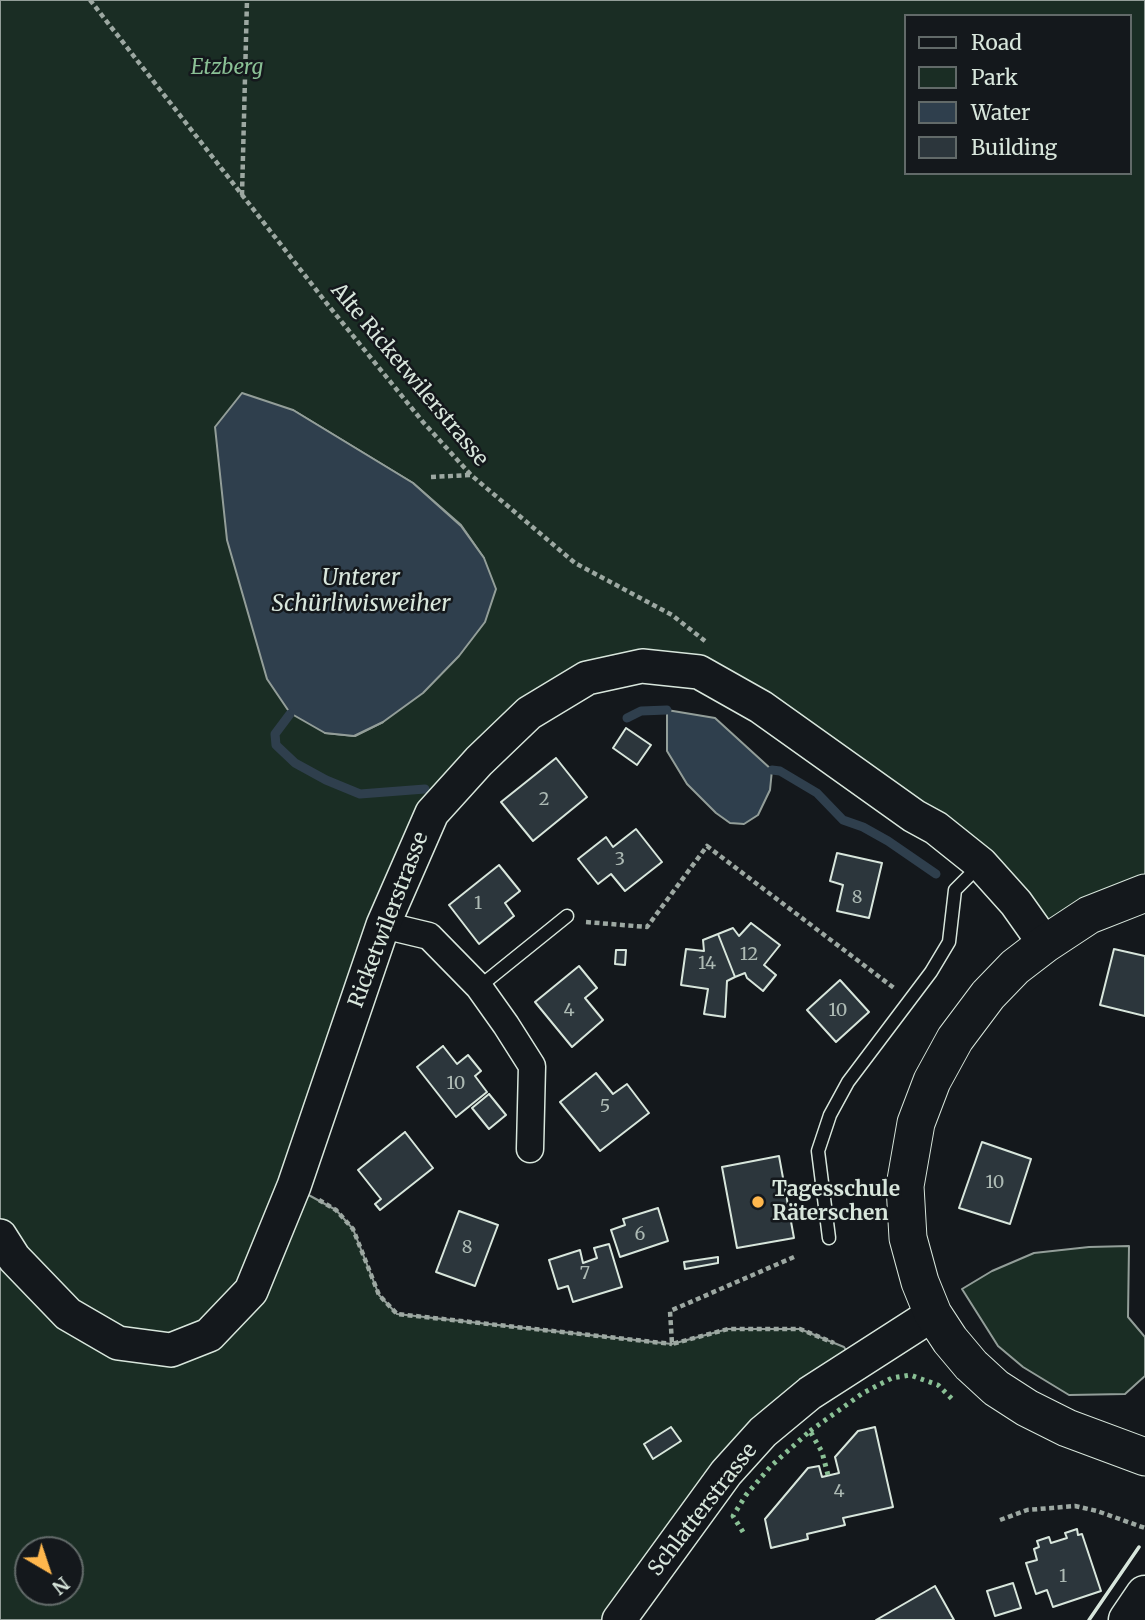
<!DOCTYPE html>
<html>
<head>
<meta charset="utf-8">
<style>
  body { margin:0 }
  #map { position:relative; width:1145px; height:1620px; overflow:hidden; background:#14181c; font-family:Merriweather,serif }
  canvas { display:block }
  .legend { position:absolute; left:904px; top:14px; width:228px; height:161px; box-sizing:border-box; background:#14181c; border:2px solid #626a69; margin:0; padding:9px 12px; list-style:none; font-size:21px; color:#d8e6dc }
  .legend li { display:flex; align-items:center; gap:14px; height:35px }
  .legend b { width:35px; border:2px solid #626a69 }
  .north { position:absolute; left:14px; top:1536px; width:70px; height:70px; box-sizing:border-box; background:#14181c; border:2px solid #626a69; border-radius:50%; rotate:141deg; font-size:19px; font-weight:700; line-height:28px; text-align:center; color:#d8e6dc }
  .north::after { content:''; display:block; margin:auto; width:24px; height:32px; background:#ffb74d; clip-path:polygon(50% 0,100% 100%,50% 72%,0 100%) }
</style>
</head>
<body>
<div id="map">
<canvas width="1145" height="1620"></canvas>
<ul class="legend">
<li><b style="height:9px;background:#14181c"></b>Road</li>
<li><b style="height:19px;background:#1a2d24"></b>Park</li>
<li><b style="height:19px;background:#2f3f4d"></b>Water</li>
<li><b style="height:19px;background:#2c363c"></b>Building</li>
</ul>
<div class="north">N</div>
</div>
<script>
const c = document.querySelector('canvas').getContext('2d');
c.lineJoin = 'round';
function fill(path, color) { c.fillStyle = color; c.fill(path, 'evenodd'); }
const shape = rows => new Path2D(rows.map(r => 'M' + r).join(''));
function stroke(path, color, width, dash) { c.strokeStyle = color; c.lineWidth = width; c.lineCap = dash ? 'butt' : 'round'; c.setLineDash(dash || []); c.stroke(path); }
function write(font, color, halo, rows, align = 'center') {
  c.font = font + ' Merriweather,serif'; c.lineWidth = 5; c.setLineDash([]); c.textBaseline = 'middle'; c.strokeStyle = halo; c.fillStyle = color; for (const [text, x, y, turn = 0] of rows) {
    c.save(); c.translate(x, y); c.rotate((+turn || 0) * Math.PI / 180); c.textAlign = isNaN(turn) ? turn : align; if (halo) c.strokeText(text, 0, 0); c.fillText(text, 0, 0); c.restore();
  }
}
const green = shape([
  [0,0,1145,0,1145,893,1045,944,1016,903,699,672,587,678,432,813,294,1187,336,1210,353,1229,379,1295,397,1314,672,1344,728,1329,800,1329,844,1347,855,1364,810,1393,619,1620,0,1620,0,0],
  [905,16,1129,16,1129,173,905,173,905,16],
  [293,410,413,483,461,525,484,558,383,722,355,736,325,733,293,410],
  [28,1550,70,1550,70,1592,28,1592,28,1550],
  [1129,1246,1128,1317,1145,1337,1145,1376,1125,1394,1069,1395,1023,1367,998,1346,962,1289,992,1271,1034,1253,1089,1247,1129,1246]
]);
fill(green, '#1a2d24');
stroke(green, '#939e99', 2);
const water = shape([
  [242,393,293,410,413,483,461,526,484,558,496,589,485,622,459,656,423,693,383,722,354,736,325,733,290,713,267,679,227,540,215,427,242,393],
  [667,710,715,718,772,770,770,790,758,815,744,824,730,823,716,813,687,784,667,751,667,710]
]);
fill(water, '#2f3f4d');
stroke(water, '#939e99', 2);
stroke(shape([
  [290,714,275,734,276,745,295,763,326,780,360,794,425,789],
  [627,718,641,711,667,710],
  [772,770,780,771,817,793,843,820,863,827,888,841,936,874]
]), '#2f3f4d', 9);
const building = shape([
  [626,728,651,745,637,765,613,748,626,728],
  [556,758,587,797,533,841,501,802,556,758],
  [636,829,662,862,625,891,611,874,598,884,578,859,606,837,613,847,636,829],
  [837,853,882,863,869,918,837,911,843,885,830,881,837,853],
  [499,865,520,891,505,903,514,916,479,944,449,905,499,865],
  [751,923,780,945,764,965,776,975,763,991,747,978,745,973,735,977,718,934,733,928,739,936,751,923],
  [718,934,735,977,727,981,725,1017,704,1014,708,989,681,985,686,949,704,951,703,940,718,934],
  [1114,949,1145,956,1145,1016,1100,1005,1114,949],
  [616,950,626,950,625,965,615,964,616,950],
  [579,966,597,988,585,998,603,1020,572,1047,535,1002,579,966],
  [840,980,869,1012,836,1042,807,1010,840,980],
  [443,1046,457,1064,468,1055,481,1071,475,1076,487,1092,456,1117,417,1067,443,1046],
  [596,1073,613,1094,627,1084,649,1113,600,1151,560,1102,596,1073],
  [489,1094,506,1115,489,1129,472,1108,489,1094],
  [405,1132,433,1168,380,1210,375,1204,381,1199,358,1170,405,1132],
  [982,1142,1031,1159,1010,1224,959,1208,982,1142],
  [779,1156,794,1238,737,1248,722,1167,779,1156],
  [658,1208,668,1241,620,1257,611,1230,625,1225,623,1219,658,1208],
  [459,1211,498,1225,475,1286,436,1272,459,1211],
  [609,1244,622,1287,573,1302,568,1286,558,1289,549,1260,580,1250,583,1263,597,1258,594,1248,609,1244],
  [718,1257,718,1263,685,1269,684,1262,718,1257],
  [671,1427,681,1441,653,1459,644,1444,671,1427],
  [875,1427,893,1507,843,1518,845,1525,807,1534,808,1539,771,1548,765,1519,808,1468,819,1466,822,1477,839,1473,835,1457,858,1431,875,1427],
  [1077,1529,1078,1535,1082,1534,1101,1591,1053,1607,1047,1590,1036,1594,1026,1563,1037,1560,1034,1549,1039,1547,1037,1541,1049,1537,1051,1543,1067,1538,1065,1533,1077,1529],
  [1013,1583,1021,1608,995,1616,987,1591,1013,1583],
  [935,1586,954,1620,876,1620,935,1586]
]);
fill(building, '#2c363c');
stroke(building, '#d8e6dc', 2);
const service = shape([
  [479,987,567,916],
  [829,1238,818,1151,830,1115,848,1082,931,972,949,942,955,890,981,864]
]);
const minor = shape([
  [383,925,429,936,479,987,506,1025,532,1066,530,1149]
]);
const tertiary = shape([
  [0,1236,14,1258,68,1314,118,1343,171,1350,209,1335,251,1291,294,1186,383,925,432,813,479,761,529,713,587,678,642,666,699,672,761,707,914,816,936,828,981,864,1016,903,1045,944],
  [619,1620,726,1473,763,1432,810,1393,933,1314]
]);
const secondary = shape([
  [1145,893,1089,915,1045,944,1015,967,988,995,955,1039,932,1081,916,1123,905,1186,908,1238,920,1282,933,1314,950,1340,971,1365,996,1388,1027,1408,1067,1428,1145,1457]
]);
const primary = shape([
  [1128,1620,1145,1595]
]);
stroke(service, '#d8e6dc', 15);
stroke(minor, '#d8e6dc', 29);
stroke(tertiary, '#d8e6dc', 36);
stroke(secondary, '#d8e6dc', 39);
stroke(primary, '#d8e6dc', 41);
stroke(shape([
  [90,0,328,305,423,422,471,475,575,563,672,615,705,641],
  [242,195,247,0],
  [431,477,470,475],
  [586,922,647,927,707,846,894,988],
  [319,1200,336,1210,353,1229,379,1295,397,1314,672,1344],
  [794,1257,670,1311,672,1344,728,1329,800,1329,834,1343],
  [1000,1520,1027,1510,1075,1506,1097,1511,1145,1528]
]), '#9da8a2', 4.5, [5, 3.5]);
stroke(service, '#14181c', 12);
stroke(minor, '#14181c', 26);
stroke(tertiary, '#14181c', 33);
stroke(secondary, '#14181c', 37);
stroke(primary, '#14181c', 38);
stroke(shape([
  [810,1431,863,1393,892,1378,910,1375,938,1385,953,1400],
  [743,1532,733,1516,746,1495,771,1466,810,1431,822,1452,828,1475]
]), '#8ac095', 5, [3.5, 5]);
stroke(shape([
  [1089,1620,1139,1547]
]), '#d8e6dc', 3.5);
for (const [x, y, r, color] of [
  [758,1202,7,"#ffb74d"]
]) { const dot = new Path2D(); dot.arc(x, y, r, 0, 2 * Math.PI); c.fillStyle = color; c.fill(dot); stroke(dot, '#14181c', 2.5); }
write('18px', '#adbab4', null, [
  ["2",544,800],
  ["3",620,860],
  ["8",857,898],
  ["1",478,904],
  ["12",749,955],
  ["14",707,964],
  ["4",569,1011],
  ["10",838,1011],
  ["10",456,1084],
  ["5",605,1107],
  ["10",995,1183],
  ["6",640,1235],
  ["8",467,1248],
  ["7",585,1274],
  ["4",839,1492],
  ["1",1063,1577]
]);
write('italic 21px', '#8ac095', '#14181c', [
  ["Etzberg",227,68]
]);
write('21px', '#d8e6dc', '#14181c', [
  ["Alte Ricketwilerstrasse",409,375,50],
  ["Ricketwilerstrasse",389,920,-69],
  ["Schlatterstrasse",703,1510,-52]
]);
write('bold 21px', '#d8e6dc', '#14181c', [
  ["Tagesschule",772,1190],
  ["Räterschen",772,1214]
], 'left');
write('italic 23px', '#d8e6dc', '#14181c', [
  ["Unterer",361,578],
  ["Schürliwisweiher",361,604]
]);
</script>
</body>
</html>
